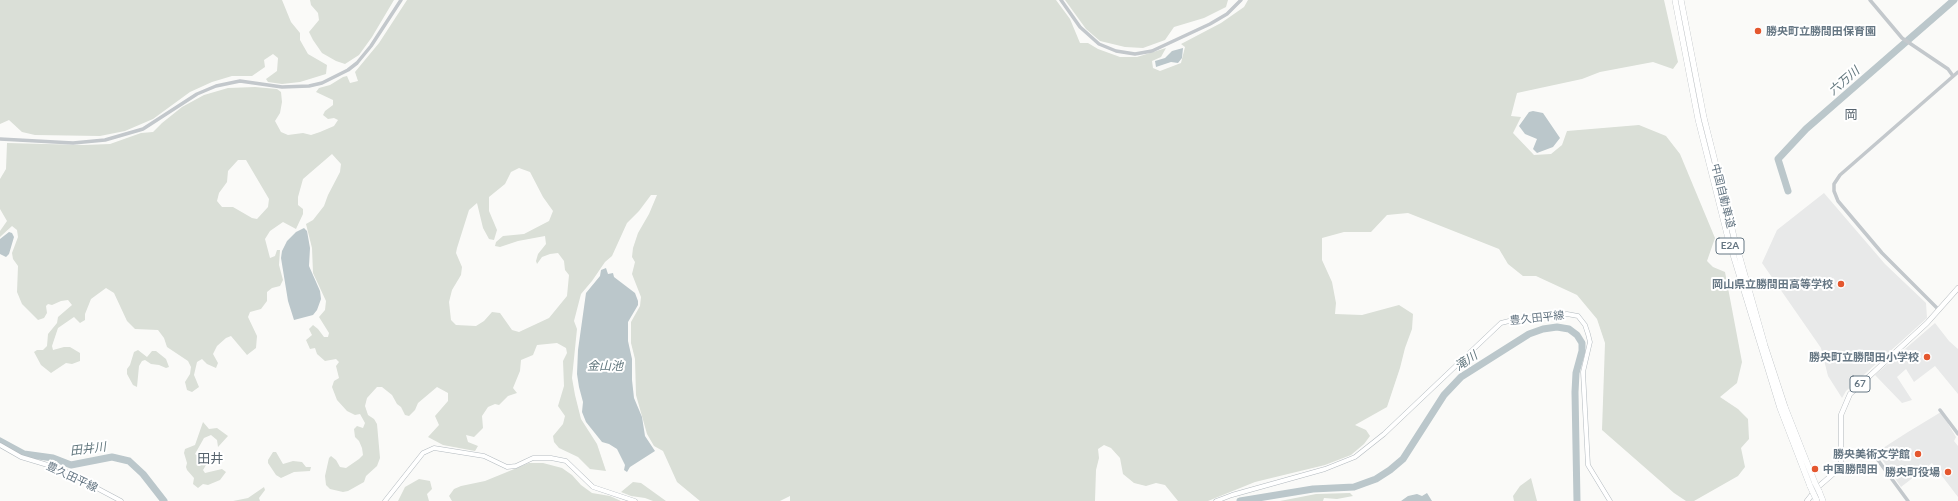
<!DOCTYPE html>
<html>
<head>
<meta charset="utf-8">
<style>
  body { margin:0 }
  canvas { display:block; background:#fafaf8 }
</style>
</head>
<body>
<canvas width="1958" height="501"></canvas>
<script>
const c = document.querySelector('canvas').getContext('2d');
c.lineJoin = 'round';
function fill(path, color) { c.fillStyle = color; c.fill(path, 'evenodd'); }
const shape = rows => new Path2D(rows.map(r => 'M' + r).join(''));
function stroke(path, color, width, dash) { c.strokeStyle = color; c.lineWidth = width; c.lineCap = dash ? 'butt' : 'round'; c.setLineDash(dash || []); c.stroke(path); }
function write(font, color, halo, rows, align = 'center') {
  c.font = font + ' Lato,"Noto Sans JP",sans-serif'; c.lineWidth = 4; c.setLineDash([]); c.textBaseline = 'middle'; c.strokeStyle = halo; c.fillStyle = color; for (const [text, x, y, turn = 0] of rows) {
    c.save(); c.translate(x, y); c.rotate((+turn || 0) * Math.PI / 180); c.textAlign = isNaN(turn) ? turn : align; if (halo) c.strokeText(text, 0, 0); c.fillText(text, 0, 0); c.restore();
  }
}
fill(shape([
  [1824,193,1885,264,1926,303,1927,318,1846,391,1842,398,1828,376,1821,348,1762,263,1777,230],
  [1935,323,1949,341,1958,349,1958,394,1935,366,1914,382,1906,369,1897,377,1912,400,1902,403,1875,375],
  [1941,412,1956,437,1954,441,1958,446,1958,497,1932,463,1901,487,1881,458,1883,448,1908,432,1911,436,1908,432]
]), '#e8e9e9');
fill(shape([
  [0,0,282,0,291,22,300,33,300,40,308,54,327,65,326,74,300,82,282,84,268,82,266,79,277,71,278,58,273,54,264,60,265,67,252,76,232,76,212,82,190,92,153,119,125,131,100,136,35,135,22,132,9,120,0,124],
  [310,0,394,0,372,37,359,55,345,64,336,61,322,53,313,40,309,32,319,20,318,13,311,5],
  [407,0,1056,0,1070,19,1080,43,1088,43,1098,49,1120,57,1137,57,1166,48,1161,57,1152,61,1153,68,1160,71,1181,63,1185,47,1181,44,1221,23,1244,7,1248,0,1664,0,1678,62,1673,69,1653,62,1600,72,1582,79,1517,93,1511,116,1521,117,1513,133,1534,155,1551,154,1562,145,1567,131,1639,125,1666,136,1680,154,1715,238,1707,261,1713,267,1725,272,1742,362,1737,383,1720,397,1738,409,1748,419,1749,439,1741,448,1745,467,1738,476,1694,501,1686,501,1674,493,1602,430,1605,343,1597,319,1577,295,1536,276,1523,276,1508,264,1499,249,1408,213,1387,215,1371,232,1344,232,1322,238,1322,260,1332,282,1336,303,1335,314,1362,315,1399,305,1413,314,1412,329,1405,348,1400,368,1387,407,1355,425,1366,430,1370,436,1364,444,1351,455,1325,465,1255,482,1208,501,1178,501,1165,485,1156,483,1146,486,1134,483,1123,474,1120,458,1111,448,1104,445,1098,449,1099,458,1096,470,1095,501,790,501,790,496,780,501,700,501,677,482,663,451,654,446,647,434,636,395,635,359,631,343,631,322,640,306,641,297,632,274,635,262,632,257,633,248,638,233,649,214,657,195,651,195,639,211,627,223,612,256,605,262,592,281,581,294,574,321,577,329,572,378,575,395,581,419,597,444,606,471,590,469,578,457,559,448,554,442,553,436,563,424,565,416,558,406,564,386,563,361,567,353,566,348,557,343,537,345,533,355,521,360,520,371,513,388,517,393,508,396,499,405,495,404,488,407,482,416,483,428,474,437,466,435,468,442,478,446,475,451,443,445,428,437,439,425,435,416,448,401,448,393,437,387,418,403,415,410,409,416,405,415,401,407,397,404,392,395,382,387,377,387,367,398,365,406,368,415,374,419,377,424,380,458,377,466,366,476,364,482,348,491,343,492,330,489,326,485,325,476,329,458,331,456,336,460,340,467,346,468,359,459,363,455,362,448,359,441,355,437,354,429,357,426,363,428,365,423,360,414,355,415,347,411,337,400,332,387,334,381,339,378,336,366,339,362,336,359,325,361,317,354,315,348,310,349,306,340,312,335,309,329,313,325,318,329,324,337,328,337,329,333,319,317,325,310,326,301,313,273,312,248,306,224,313,220,324,206,328,195,340,172,341,164,332,154,303,179,298,197,298,205,303,209,303,214,296,229,283,222,270,231,265,239,270,258,275,256,277,250,280,250,279,265,283,280,280,286,272,288,267,292,267,301,261,309,250,312,248,317,257,336,256,348,247,355,231,336,226,338,217,346,213,354,218,363,216,368,207,364,202,359,197,362,194,375,199,387,192,392,187,390,185,382,190,374,191,367,188,361,167,347,164,338,158,330,135,329,127,321,114,293,106,288,91,299,85,314,85,320,80,323,74,317,58,328,52,346,53,350,64,347,70,347,80,353,80,361,72,364,66,363,51,373,41,365,34,352,37,350,43,350,47,346,48,334,57,323,58,317,72,305,68,300,61,301,52,305,48,304,46,306,47,313,44,318,38,320,22,304,17,292,18,266,13,259,12,253,18,237,17,230,12,226,0,237,0,231,7,221,0,209,0,179,6,169,7,143,84,145,110,144,141,133,153,132,162,123,182,107,204,95,228,88,255,87,277,89,281,92,282,102,280,113,275,121,281,132,288,135,303,133,311,135,320,132,334,126,338,120,334,118,328,119,323,115,325,111,333,105,333,100,316,92,319,88,330,85,343,77,347,76,350,83,358,81,355,72,379,43],
  [238,160,246,160,269,199,268,207,257,219,252,218,233,207,222,207,217,201,219,193,227,182,228,171],
  [519,168,530,172,543,197,553,211,549,221,524,234,503,236,496,242,495,246,500,247,518,241,545,236,546,244,538,254,536,261,537,264,542,257,550,254,558,253,564,261,565,270,569,275,567,296,549,318,519,332,512,330,500,313,492,312,484,321,476,326,456,325,451,320,449,302,452,290,461,275,462,267,456,253,457,248,469,210,477,203,483,228,489,239,494,240,497,230,489,211,489,197,505,184,511,172],
  [1065,0,1228,0,1226,7,1204,18,1174,27,1165,40,1143,48,1125,47,1100,41,1086,29],
  [138,350,147,357,152,351,156,351,166,359,169,367,166,368,159,365,151,364,145,360,142,361,139,366,137,387,133,385,127,374,127,369,130,365,134,352],
  [203,422,209,429,217,428,228,436,218,447,217,440,211,435,204,438,195,454,205,461,206,465,203,470,205,473,222,469,226,472,220,480,208,485,203,484,198,488,193,484,194,478,187,470,186,467,187,463,184,453,185,449,195,445],
  [273,452,276,452,283,464,293,461,302,462,306,467,311,467,310,471,294,472,281,478,276,475,268,463,268,460],
  [529,463,543,463,562,468,572,475,581,485,592,493,610,496,621,501,452,501,449,496,454,489,461,486,485,481],
  [1531,478,1537,501,1514,501,1513,496,1520,486],
  [419,479,430,481,432,489,427,494,429,501,398,501,405,487],
  [633,482,641,483,666,501,653,501,645,498,631,496,621,492],
  [264,487,265,490,259,498,260,501,233,501,248,498],
  [1350,493,1353,496,1337,499,1324,498,1323,501,1280,501,1316,494]
]), '#dadfd7');
fill(shape([
  [1183,48,1182,58,1178,63,1171,62,1156,67,1155,61,1165,58,1172,51],
  [1533,111,1543,113,1560,138,1553,147,1537,153,1533,149,1537,139,1525,134,1519,126,1529,112],
  [304,228,307,231,310,248,309,266,320,291,321,299,317,310,313,315,294,320,288,301,281,258,282,251,287,241,296,232],
  [9,232,12,233,14,237,9,254,6,257,0,254,0,239],
  [606,268,608,274,613,273,614,277,635,293,638,301,638,305,628,322,628,341,632,359,632,380,634,398,642,417,645,436,655,451,630,467,627,472,624,470,625,465,617,449,609,444,602,442,586,422,582,412,583,402,579,387,577,374,578,350,586,293,600,276,601,270],
  [1427,493,1432,501,1401,501,1408,496,1417,494,1422,496]
]), '#bbc7cb');
stroke(shape([
  [1788,191,1778,159,1806,129,1954,0],
  [0,441,24,454,53,458,71,465,112,457,129,461,143,474,164,501],
  [1240,501,1313,489,1354,487,1376,479,1390,470,1403,459,1444,395,1461,377,1529,334,1543,329,1557,327,1569,329,1577,335,1582,343,1582,351,1576,373,1575,392,1577,501]
]), '#bbc7cb', 7);
const secondary = shape([
  [0,445,21,457,61,469,121,501],
  [385,501,423,453,434,448,484,456,507,467,516,466,533,458,551,458,566,461,593,487,635,501],
  [1216,501,1232,495,1325,469,1355,457,1384,434,1501,323,1513,320,1567,314,1578,316,1585,325,1588,334,1590,342,1583,372,1588,465,1610,501]
]);
const primary = shape([
  [1807,501,1818,487,1841,467,1841,415,1850,394,1927,323,1958,288]
]);
const motorway = shape([
  [1675,0,1698,119,1728,238,1780,408,1810,486],
  [1681,0,1704,118,1734,237,1765,346,1785,407,1815,483],
  [1819,491,1823,501]
]);
stroke(secondary, '#b3babf', 5);
stroke(primary, '#b5babe', 5.5);
stroke(motorway, '#b4b9bd', 6);
stroke(shape([
  [1061,0,1080,27,1099,44,1116,51,1135,54,1152,51,1210,24,1227,14,1241,0],
  [1870,0,1902,38,1948,69,1953,76],
  [0,139,73,143,105,140,143,129,197,94,216,86,240,81,282,87,309,86,322,83,348,70,357,63,371,46,401,0],
  [1939,310,1882,253,1838,201,1834,191,1834,184,1840,175,1958,72],
  [1940,410,1958,434],
  [1872,452,1908,501]
]), '#c3c8cc', 3.5);
stroke(secondary, '#fff', 4);
stroke(primary, '#fff', 4.5);
stroke(motorway, '#fff', 5.5);
const motorwayBridge = shape([
  [1815,483,1819,491],
  [1810,486,1816,499]
]);
stroke(motorwayBridge, '#b4b9bd', 6, []);
stroke(motorwayBridge, '#fff', 5.5);
for (const [x, y, r, color] of [
  [1758,31,4,"#e4572e"],
  [1841,284,4,"#e4572e"],
  [1927,357,4,"#e4572e"],
  [1918,454,4,"#e4572e"],
  [1815,469,4,"#e4572e"],
  [1948,472,4,"#e4572e"]
]) { const dot = new Path2D(); dot.arc(x, y, r, 0, 2 * Math.PI); c.fillStyle = color; c.fill(dot); stroke(dot, '#fff', 1.5); }
for (const [x, y, w] of [
  [1730,246,28],
  [1860,384,20]
]) { const box = new Path2D(); box.roundRect(x - w / 2, y - 8, w, 16, 3); c.fillStyle = '#fff'; c.fill(box); stroke(box, '#657683', 1); }
write('bold 10px', '#657683', null, [
  ["E2A",1730,246],
  ["67",1860,384]
]);
write('bold 11px', '#657683', '#fff', [
  ["勝央町立勝間田保育園",1766,31,"left"],
  ["岡山県立勝間田高等学校",1833,284],
  ["勝央町立勝間田小学校",1919,357],
  ["勝央美術文学館",1910,454],
  ["中国勝間田",1823,469,"left"],
  ["勝央町役場",1940,472]
], 'right');
write('11px', '#657683', '#fff', [
  ["中国自動車道",1723,196,76],
  ["豊久田平線",1537,318,-6],
  ["豊久田平線",72,477,25]
]);
write('italic 12px', '#60757c', '#fff', [
  ["六万川",1844,81,-41],
  ["滝川",1466,361,-34],
  ["金山池",605,366],
  ["田井川",88,449,-7]
]);
write('13px', '#57646e', '#fff', [
  ["岡",1851,115],
  ["田井",210,459]
]);
</script>
</body>
</html>
